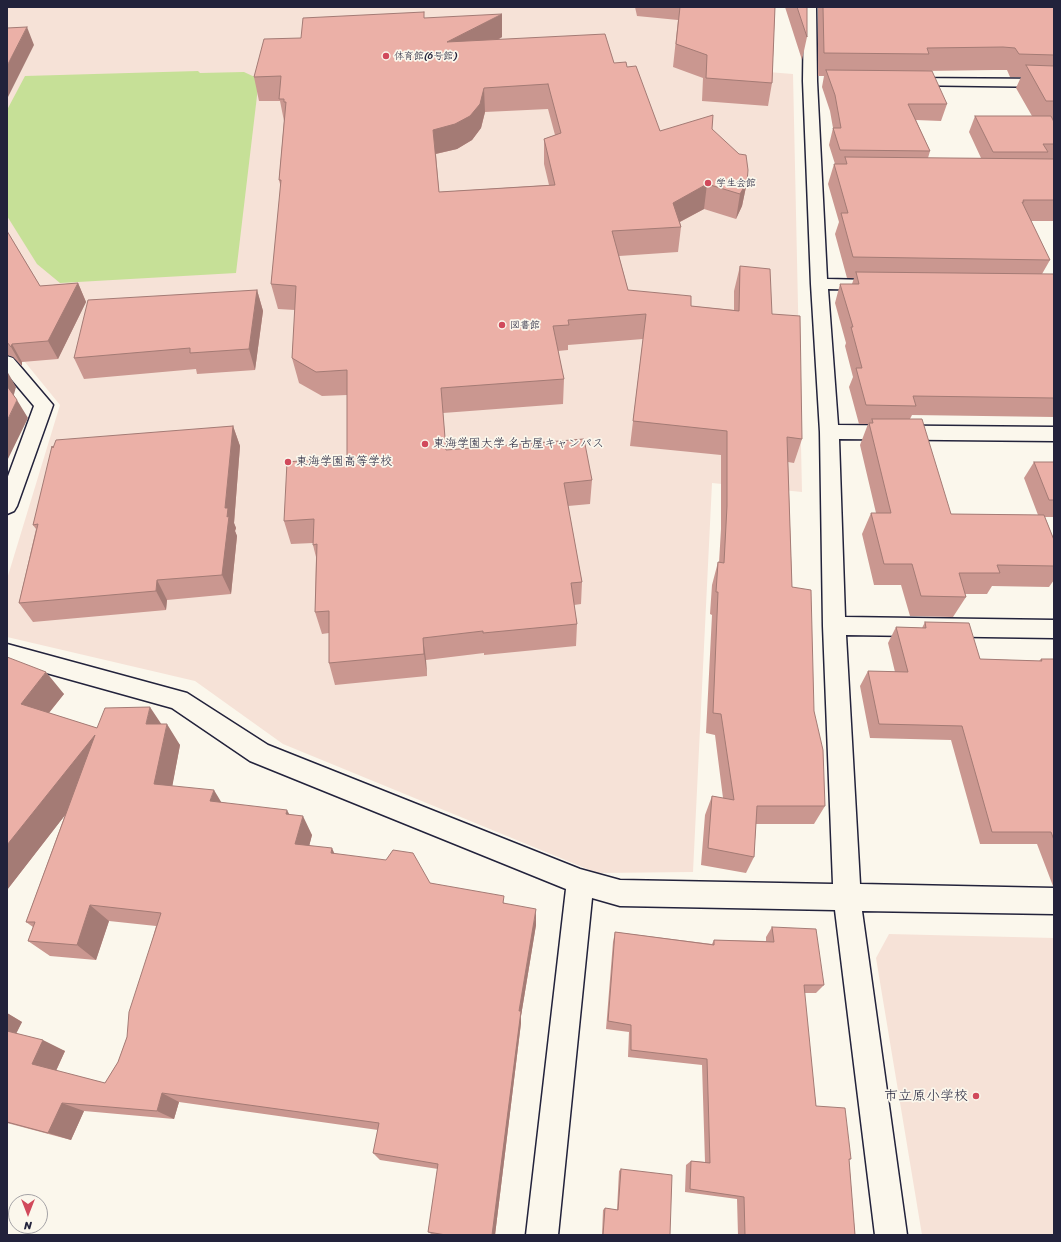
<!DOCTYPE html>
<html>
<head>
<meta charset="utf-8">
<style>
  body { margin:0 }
  #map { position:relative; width:1061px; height:1242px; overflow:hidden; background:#fbf7ec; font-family:Sriracha,sans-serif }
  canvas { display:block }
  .frame { position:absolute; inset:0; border:8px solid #22223b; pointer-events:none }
  .north { position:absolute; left:8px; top:1194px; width:40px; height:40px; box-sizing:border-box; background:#fbf7ec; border:1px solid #a4a2a5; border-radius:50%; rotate:180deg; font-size:11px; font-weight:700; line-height:16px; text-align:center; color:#22223b }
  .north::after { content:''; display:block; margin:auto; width:14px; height:18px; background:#d1495b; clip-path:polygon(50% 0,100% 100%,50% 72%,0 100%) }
</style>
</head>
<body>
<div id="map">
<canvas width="1061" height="1242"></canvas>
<div class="frame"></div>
<div class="north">N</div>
</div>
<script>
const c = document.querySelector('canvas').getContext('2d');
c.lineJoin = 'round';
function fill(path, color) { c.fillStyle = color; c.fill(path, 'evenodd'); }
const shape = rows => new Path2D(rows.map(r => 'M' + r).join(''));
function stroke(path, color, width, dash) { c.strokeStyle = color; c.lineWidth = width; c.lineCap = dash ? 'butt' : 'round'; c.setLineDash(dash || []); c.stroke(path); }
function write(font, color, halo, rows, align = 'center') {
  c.font = font + ' Sriracha,"Klee One",sans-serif'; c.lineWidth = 3.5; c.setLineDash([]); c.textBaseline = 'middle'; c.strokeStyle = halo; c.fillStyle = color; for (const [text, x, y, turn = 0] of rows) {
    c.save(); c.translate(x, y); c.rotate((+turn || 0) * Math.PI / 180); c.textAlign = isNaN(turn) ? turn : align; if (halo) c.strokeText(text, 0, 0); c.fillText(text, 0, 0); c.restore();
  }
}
fill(shape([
  [7,7,731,7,730,69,793,74,802,492,712,483,693,872,597,873,283,744,195,681,7,637,7,579,60,405,7,340],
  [889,934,1054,938,1054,1235,922,1235,876,958]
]), '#f6e2d7');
fill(shape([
  [198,71,200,73,244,72,259,79,236,273,60,283,37,264,7,216,7,110,25,76]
]), '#c6e097');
const street = shape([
  [804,7,816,7,817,81,827,279,870,280,876,281,878,285,876,289,870,290,828,289,838,425,1054,427,1054,441,839,439,845,617,1054,620,1054,638,846,635,860,884,1054,888,1054,914,862,911,907,1235,875,1235,835,910,620,906,592,898,558,1235,526,1235,566,889,250,761,172,708,7,662,7,644,187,693,268,745,580,869,620,880,833,884,823,626,820,432,811,284,803,81,804,7],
  [908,78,1054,79,1054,87,903,85,901,82,903,79,908,78],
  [7,356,13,358,53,405,17,506,14,511,7,514,7,479,34,406,7,374,7,356]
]);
stroke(street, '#22223b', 3);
fill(street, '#fbf7ec');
fill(shape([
  [635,7,775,7,772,83,768,106,702,101,703,78,673,67,678,20,637,16],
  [785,7,807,7,807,37,802,60],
  [818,7,1054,7,1054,221,1031,221,1050,260,1042,274,1054,274,1054,417,912,415,910,419,951,514,1038,515,1024,478,1034,462,1054,462,1054,517,1045,517,1054,540,1054,580,1049,587,992,586,987,594,965,594,966,597,953,617,910,616,901,585,874,585,862,534,871,513,876,513,860,445,868,424,859,424,849,387,853,377,845,346,846,343,835,303,840,284,852,284,854,278,847,278,835,234,839,222,828,184,834,164,835,164,829,145,833,128,830,111,822,87,824,76,818,76],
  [994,70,1007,70,1010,77,1021,77,1016,88,1032,116,975,116,969,132,981,158,928,158,930,151,916,120,941,121,947,104,924,71],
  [424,18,502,37,498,40,614,63,627,67,660,131,712,129,747,182,742,206,736,219,704,209,680,222,681,227,678,252,619,256,628,290,691,306,734,310,734,291,740,266,772,314,802,439,794,463,788,462,792,587,814,711,825,806,814,824,756,824,754,857,746,873,701,865,705,815,712,796,723,798,715,735,706,733,712,615,710,614,712,585,718,562,719,563,721,529,721,455,630,446,643,339,568,345,568,350,558,351,564,379,563,404,443,413,446,450,592,480,590,504,568,506,582,582,581,604,574,605,577,624,576,646,484,655,484,653,426,660,427,676,335,685,329,663,329,633,322,634,315,612,316,557,313,545,313,543,291,544,284,521,347,457,347,395,322,396,299,383,292,358,295,310,278,309,271,284,281,188,279,180,284,121,280,101,259,101,254,77,301,38],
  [548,109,555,135,544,139,544,164,549,185,439,192,436,154,457,149,472,140,481,128,485,112],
  [7,231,40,286,78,283,86,302,58,359,22,362,22,366,13,357,7,355],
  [257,290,263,311,255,370,197,374,196,369,84,379,74,358],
  [233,426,240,446,234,523,236,528,235,531,237,536,231,594,167,600,166,610,33,622,19,603,36,529,33,525,53,448],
  [925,622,980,659,1039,661,1041,659,1054,659,1054,887,1053,886,1037,844,980,844,951,740,870,738,860,686,868,671,895,672,888,643,896,627,922,628],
  [7,657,64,694,49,713,97,728,161,724,180,745,172,786,222,803,289,814,312,835,309,846,430,883,505,903,536,925,521,1016,521,1023,495,1235,433,1235,428,1232,438,1169,380,1160,373,1153,378,1130,179,1102,174,1119,84,1111,71,1140,7,1123,7,1013,22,1022,16,1033,65,1051,56,1071,105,1083,118,1062,127,1037,156,926,109,921,96,960,50,956,28,941,33,927,26,922,65,815,7,890],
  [772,927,824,985,816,993,804,993,816,1106,851,1159,849,1160,855,1235,738,1235,737,1199,685,1192,686,1165,691,1161,705,1162,702,1065,628,1057,629,1032,606,1029,613,942,615,932,712,944,714,940,766,941,766,937],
  [621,1169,670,1235,602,1235,603,1210,605,1208,617,1210,619,1171]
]), '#ca9790');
fill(shape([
  [502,14,502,37,448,66,447,42],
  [27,27,34,45,7,99,7,66],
  [484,88,485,112,481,128,472,140,457,149,435,154,433,130],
  [747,182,742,206,736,219,740,194],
  [707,184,704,209,670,227,673,203],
  [78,283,86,302,58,359,48,341],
  [257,290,263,311,255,370,249,349],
  [12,344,22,362,22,366,11,347],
  [7,371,16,387,13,398,7,388],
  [17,400,28,418,7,461,7,421],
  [233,426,240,446,234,523,236,528,235,531,237,536,231,594,222,575,227,517,225,508],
  [157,580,167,600,166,610,156,591],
  [423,638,426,660,427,676,424,654],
  [46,672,64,694,39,725,21,704],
  [150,707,164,728,146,724],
  [167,724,180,745,169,804,154,784],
  [95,735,111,756,7,890,7,845],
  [214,790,226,810,210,801],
  [287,810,297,829,286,814],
  [303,816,312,835,305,862,295,844],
  [332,848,340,866,331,853],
  [90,905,109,921,96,960,77,945],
  [536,909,536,925,521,1016,521,1023,495,1235,492,1235,519,1011],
  [7,1013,22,1022,14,1038,7,1035],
  [43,1040,65,1051,54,1075,32,1064],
  [162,1093,179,1102,174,1119,157,1111],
  [62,1103,84,1111,71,1140,48,1133]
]), '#a47b75');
const building = shape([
  [680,7,775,7,772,83,706,78,707,55,676,44,680,7],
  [797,7,807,7,807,37,797,7],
  [823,7,1054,7,1054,55,1019,54,1015,48,1003,47,927,48,929,54,824,53,823,7],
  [424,12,424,18,502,14,447,42,605,34,614,63,626,62,627,67,636,66,660,131,713,115,712,129,739,154,746,155,748,170,747,182,740,194,707,184,673,203,681,227,612,231,628,290,691,296,691,306,739,311,740,266,770,269,772,314,800,316,802,439,787,437,792,587,811,590,814,711,823,750,825,806,757,806,754,857,708,848,712,796,734,800,721,714,713,713,718,592,716,592,718,562,724,563,727,506,727,431,633,421,646,314,568,320,569,325,553,326,564,379,441,388,446,450,584,439,592,480,564,483,582,582,571,583,577,624,483,633,483,631,423,638,424,654,329,663,329,611,315,612,317,544,313,545,314,519,284,521,287,462,347,457,347,370,316,372,292,358,296,286,271,284,281,180,279,180,286,102,284,102,284,99,279,99,281,76,254,77,264,39,301,38,303,18,424,12],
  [548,84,561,133,544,139,555,185,439,192,433,130,455,124,470,116,480,104,484,88,548,84],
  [27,27,7,66,7,28,27,27],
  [1026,65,1054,66,1054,101,1046,101,1026,65],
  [826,70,932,71,947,104,908,104,930,151,840,150,833,128,841,128,835,95,826,70],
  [975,116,1051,116,1054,122,1054,144,1043,144,1048,152,993,152,975,116],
  [845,157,1054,159,1054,200,1023,200,1024,202,1022,202,1050,260,853,257,841,213,848,213,834,164,847,164,845,157],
  [7,231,40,286,78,283,48,341,12,344,11,347,7,342,7,231],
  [856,272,1054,274,1054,398,913,396,916,406,866,405,856,368,862,368,851,327,853,327,840,284,859,284,856,272],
  [257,290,249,349,190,353,190,348,74,358,88,300,257,290],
  [7,386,17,400,7,421,7,386],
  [872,419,922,419,951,514,1044,515,1054,540,1054,566,997,565,1000,573,959,573,966,597,921,596,912,564,884,564,871,513,891,513,869,423,873,423,872,419],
  [233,426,225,508,228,508,227,517,229,516,222,575,157,580,156,591,19,603,38,524,33,525,52,446,53,448,56,440,233,426],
  [1034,462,1054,462,1054,500,1049,500,1034,462],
  [925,622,969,623,980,659,1042,661,1041,659,1054,659,1054,840,1051,832,992,832,962,726,879,724,868,671,908,672,896,627,926,628,925,622],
  [7,657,46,672,21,704,97,728,105,708,150,707,146,724,167,724,154,784,214,790,210,801,287,810,286,814,303,816,295,844,332,848,331,853,386,860,393,850,413,853,430,883,504,896,503,903,536,909,519,1011,521,1011,492,1235,446,1235,428,1232,438,1164,373,1153,379,1123,162,1093,157,1111,62,1103,48,1133,7,1122,7,1031,43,1040,32,1064,105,1083,118,1062,127,1037,129,1012,161,913,90,905,77,945,28,941,35,922,26,922,95,735,7,845,7,657],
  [772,927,816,929,824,985,804,985,816,1106,845,1108,851,1159,849,1159,855,1235,745,1235,744,1197,690,1189,691,1161,710,1163,707,1059,631,1050,631,1025,608,1021,615,932,714,945,714,940,774,942,772,927],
  [621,1169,672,1175,670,1235,603,1235,605,1208,618,1210,621,1169]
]);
fill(building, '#ebb0a7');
stroke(building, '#a47b75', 1);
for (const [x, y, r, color] of [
  [386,56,4,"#d1495b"],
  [708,183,4,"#d1495b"],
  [502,325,4,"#d1495b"],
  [425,444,4,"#d1495b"],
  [288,462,4,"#d1495b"],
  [976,1096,4,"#d1495b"]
]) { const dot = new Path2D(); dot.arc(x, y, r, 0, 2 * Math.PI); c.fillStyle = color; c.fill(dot); stroke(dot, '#fbf7ec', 1.5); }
write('10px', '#22223b', '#fbf7ec', [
  ["体育館(6号館)",394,56],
  ["学生会館",716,183],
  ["図書館",510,325]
], 'left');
write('12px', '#22223b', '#fbf7ec', [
  ["東海学園大学 名古屋キャンパス",433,444],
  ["東海学園高等学校",296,462]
], 'left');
write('14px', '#22223b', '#fbf7ec', [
  ["市立原小学校",968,1096]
], 'right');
</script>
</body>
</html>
